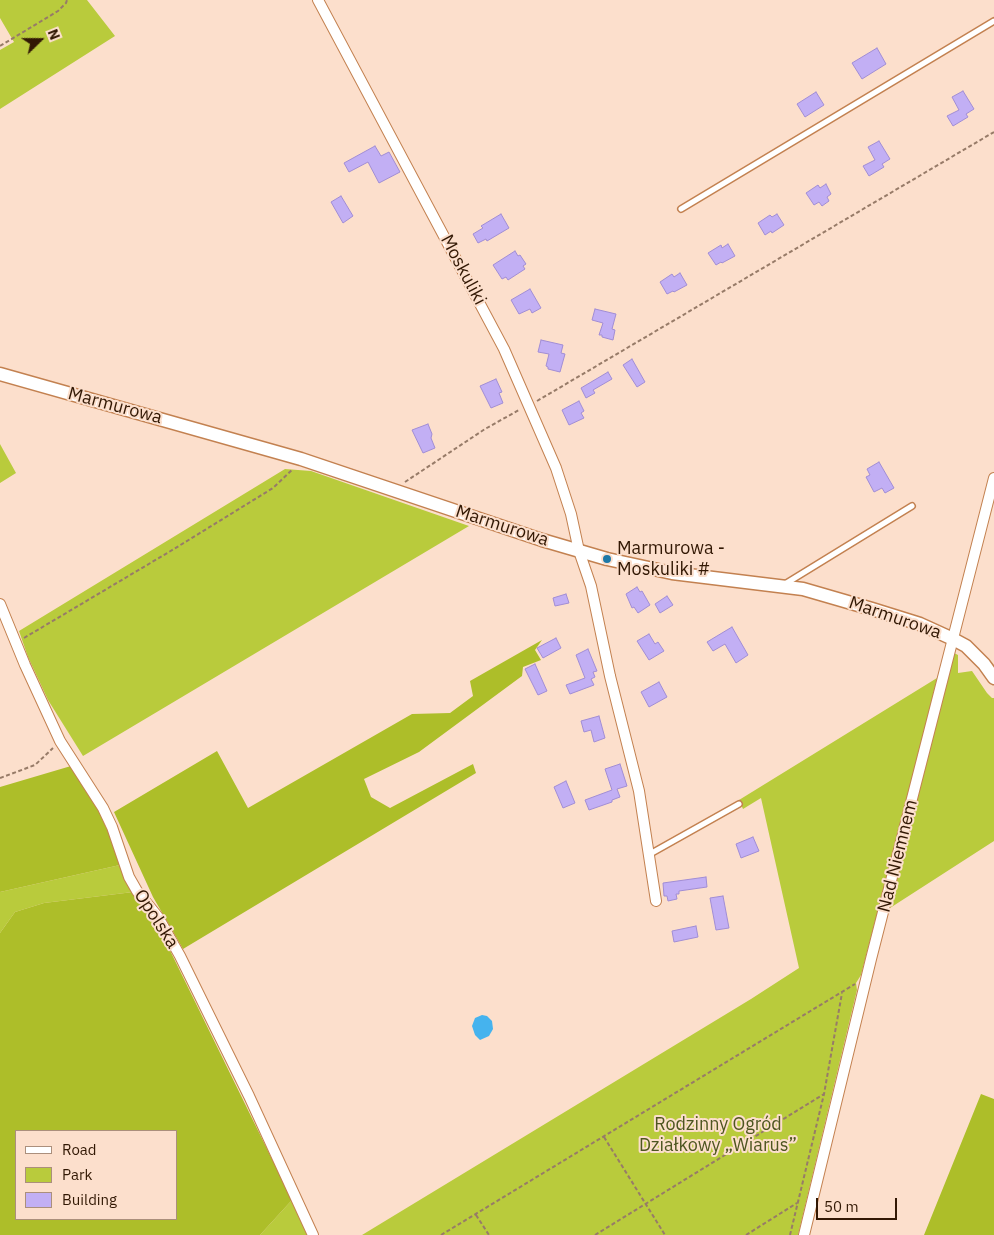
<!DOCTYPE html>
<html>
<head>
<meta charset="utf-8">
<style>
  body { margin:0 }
  #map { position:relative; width:994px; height:1235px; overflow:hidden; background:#fcdfcc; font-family:"IBM Plex Sans",sans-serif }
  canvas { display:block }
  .legend { position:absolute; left:15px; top:1130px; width:162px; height:90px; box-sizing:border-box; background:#fcdfcc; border:1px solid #ab8f7c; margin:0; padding:6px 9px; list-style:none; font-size:15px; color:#321804 }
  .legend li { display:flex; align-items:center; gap:10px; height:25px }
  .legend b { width:25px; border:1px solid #ab8f7c }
  .north { position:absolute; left:15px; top:15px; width:50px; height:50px; -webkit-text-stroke:4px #fcdfcc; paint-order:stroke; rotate:68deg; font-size:14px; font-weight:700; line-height:20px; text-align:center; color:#321804 }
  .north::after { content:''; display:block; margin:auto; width:18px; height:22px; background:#321804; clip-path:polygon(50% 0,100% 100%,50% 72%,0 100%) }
  .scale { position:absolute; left:816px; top:1198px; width:81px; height:22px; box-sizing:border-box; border:2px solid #321804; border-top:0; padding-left:6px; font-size:15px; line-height:18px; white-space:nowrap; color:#321804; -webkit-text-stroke:4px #fcdfcc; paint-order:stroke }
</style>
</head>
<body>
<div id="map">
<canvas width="994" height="1235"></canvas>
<ul class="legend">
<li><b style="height:6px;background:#fff"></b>Road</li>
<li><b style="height:14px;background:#b9cb3c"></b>Park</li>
<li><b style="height:14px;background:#c2aff4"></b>Building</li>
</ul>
<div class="north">N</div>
<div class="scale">50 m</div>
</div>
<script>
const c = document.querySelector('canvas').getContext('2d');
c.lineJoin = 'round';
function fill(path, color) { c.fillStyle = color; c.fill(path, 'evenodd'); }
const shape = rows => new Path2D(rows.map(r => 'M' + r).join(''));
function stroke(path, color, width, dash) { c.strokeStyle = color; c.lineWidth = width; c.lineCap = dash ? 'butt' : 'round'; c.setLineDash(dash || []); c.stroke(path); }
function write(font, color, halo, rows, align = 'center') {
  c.font = font + ' "IBM Plex Sans",sans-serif'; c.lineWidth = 4; c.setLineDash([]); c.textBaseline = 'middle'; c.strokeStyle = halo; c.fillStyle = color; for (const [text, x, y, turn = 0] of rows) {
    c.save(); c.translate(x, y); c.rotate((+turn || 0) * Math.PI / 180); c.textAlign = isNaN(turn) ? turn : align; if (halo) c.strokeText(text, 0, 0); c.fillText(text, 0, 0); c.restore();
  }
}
fill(shape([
  [0,0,87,0,115,36,0,109,0,50,14,42,0,18],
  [0,444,16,473,0,483],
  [285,469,311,471,469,526,83,756,48,700,28,657,19,631],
  [954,653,958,655,958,673,972,671,987,693,992,698,994,698,994,841,890,908,945,685],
  [937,678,880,916,875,921,861,975,856,983,857,990,798,1235,362,1235,751,999,799,968,761,798,743,809,739,800],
  [120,865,133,892,44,903,15,912,0,933,0,892],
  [292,1200,308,1235,260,1235]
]), '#b9cb3c');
fill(shape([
  [542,640,535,650,541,660,523,667,522,676,419,752,364,779,371,797,390,808,473,764,476,773,183,949,153,897,114,812,217,751,248,808,412,714,450,713,473,696,470,681],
  [71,766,98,809,112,841,120,865,0,892,0,787],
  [133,892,158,926,292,1200,260,1235,0,1235,0,933,15,912,44,903],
  [16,1131,176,1131,176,1219,16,1219],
  [981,1094,994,1099,994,1235,924,1235]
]), '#adbe29');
fill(shape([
  [482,1015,487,1016,492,1021,493,1029,489,1036,480,1040,475,1035,472,1026,475,1018]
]), '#45b3ee');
const building = shape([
  [877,48,886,64,862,79,852,63,877,48],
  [963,91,974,109,966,114,968,117,953,126,947,116,959,110,952,97,963,91],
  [816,92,824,105,805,117,797,104,816,92],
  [879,141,890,159,882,164,884,167,869,176,863,166,875,160,868,147,879,141],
  [375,146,381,156,389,152,400,172,379,183,368,162,349,172,344,163,375,146],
  [826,184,831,194,827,197,829,201,822,206,819,202,814,205,806,193,818,185,820,188,826,184],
  [341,196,353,216,343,223,331,202,341,196],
  [501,214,509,228,487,241,486,239,478,243,473,234,483,228,481,226,501,214],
  [777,214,784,225,772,233,771,231,765,235,758,223,770,215,772,217,777,214],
  [728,244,735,256,722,263,721,262,716,265,708,253,721,245,722,248,728,244],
  [515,251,518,256,520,255,526,264,523,266,525,269,508,280,506,277,502,279,493,265,515,251],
  [680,273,687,285,674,292,673,291,667,294,660,282,672,274,674,277,680,273],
  [530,289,541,308,532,313,530,309,519,314,511,300,530,289],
  [595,309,616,314,612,329,615,330,613,340,602,337,602,335,599,335,603,323,592,320,595,309],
  [541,340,563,345,561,353,565,354,560,372,548,369,548,367,546,366,549,354,538,352,541,340],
  [632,359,645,382,637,387,623,365,632,359],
  [608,372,612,379,593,390,595,393,586,398,581,388,608,372],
  [496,379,502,392,499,393,503,403,491,408,480,386,496,379],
  [579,401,584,411,581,413,584,418,569,425,562,410,579,401],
  [428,424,432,434,431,438,435,448,423,453,412,430,428,424],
  [879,462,894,488,885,493,882,488,874,492,866,477,870,475,867,469,879,462],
  [637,587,640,592,642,591,650,605,638,613,634,607,632,608,626,594,637,587],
  [566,594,569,603,555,606,553,598,566,594],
  [667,596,673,605,660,613,655,604,667,596],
  [732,627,748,655,736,663,725,644,713,651,707,642,732,627],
  [649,634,655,644,658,642,664,651,649,660,637,641,649,634],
  [556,638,561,648,543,658,537,648,556,638],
  [588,649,597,671,593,672,595,677,591,679,594,685,570,694,566,685,585,678,576,655,588,649],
  [535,664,547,691,538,695,525,669,535,664],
  [659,682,667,697,649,707,641,692,659,682],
  [599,716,605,738,594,742,591,730,584,732,581,721,599,716],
  [620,764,627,786,617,789,620,797,612,800,612,802,589,810,585,800,612,790,605,769,620,764],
  [566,781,575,803,563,808,554,787,566,781],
  [753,837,759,851,741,858,736,844,753,837],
  [706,877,707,887,679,891,679,894,676,894,677,899,668,901,667,896,664,896,663,883,706,877],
  [723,896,729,928,716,930,710,898,723,896],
  [696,926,698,937,674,942,672,931,696,926]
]);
fill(building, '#c2aff4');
stroke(building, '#a18dd4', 1);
const service = shape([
  [681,209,994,21],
  [785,584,912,506],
  [650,854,739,804]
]);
const minor = shape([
  [318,0,504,349,556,468,571,514,579,551,591,586,610,676,639,791,656,901],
  [0,604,25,665,60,741,103,808,112,827,129,877,137,891,158,917,180,956,249,1096,313,1235],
  [804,1235,871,959,994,478]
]);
const tertiary = shape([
  [0,374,301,459,542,540,607,559,672,573,803,589,872,609,920,624,953,639,966,646,984,664,994,678]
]);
stroke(service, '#c38150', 8);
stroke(minor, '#c38150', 12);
stroke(tertiary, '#c38150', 15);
stroke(shape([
  [0,46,58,11,66,3,67,0],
  [537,401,994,132],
  [405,482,485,429,519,410],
  [24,638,174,549,273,488,293,469],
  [0,778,35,765,53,748],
  [604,1137,665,1235],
  [476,1215,489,1235],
  [441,1235,855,984],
  [595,1235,824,1094],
  [746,1235,797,1203],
  [790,1235,824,1094,842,993]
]), '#977b68', 2, [4, 2.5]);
stroke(service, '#fff', 5);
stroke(minor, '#fff', 10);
stroke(tertiary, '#fff', 12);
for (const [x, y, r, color] of [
  [607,559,5,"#1e79a7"]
]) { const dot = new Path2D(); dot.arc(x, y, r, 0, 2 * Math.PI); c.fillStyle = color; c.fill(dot); stroke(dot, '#fcdfcc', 2); }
write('18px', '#321804', '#fcdfcc', [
  ["Moskuliki",463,270,62],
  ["Marmurowa",115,406,15],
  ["Marmurowa",502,526,18],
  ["Marmurowa",895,618,19],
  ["Nad Niemnem",898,856,-76],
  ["Opolska",156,919,57]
]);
write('18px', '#321804', '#fcdfcc', [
  ["Marmurowa -",617,549],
  ["Moskuliki #",617,570]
], 'left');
write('18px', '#4e5620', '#fcdfcc', [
  ["Rodzinny Ogród",718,1125],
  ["Działkowy „Wiarus”",718,1146]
]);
</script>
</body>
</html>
